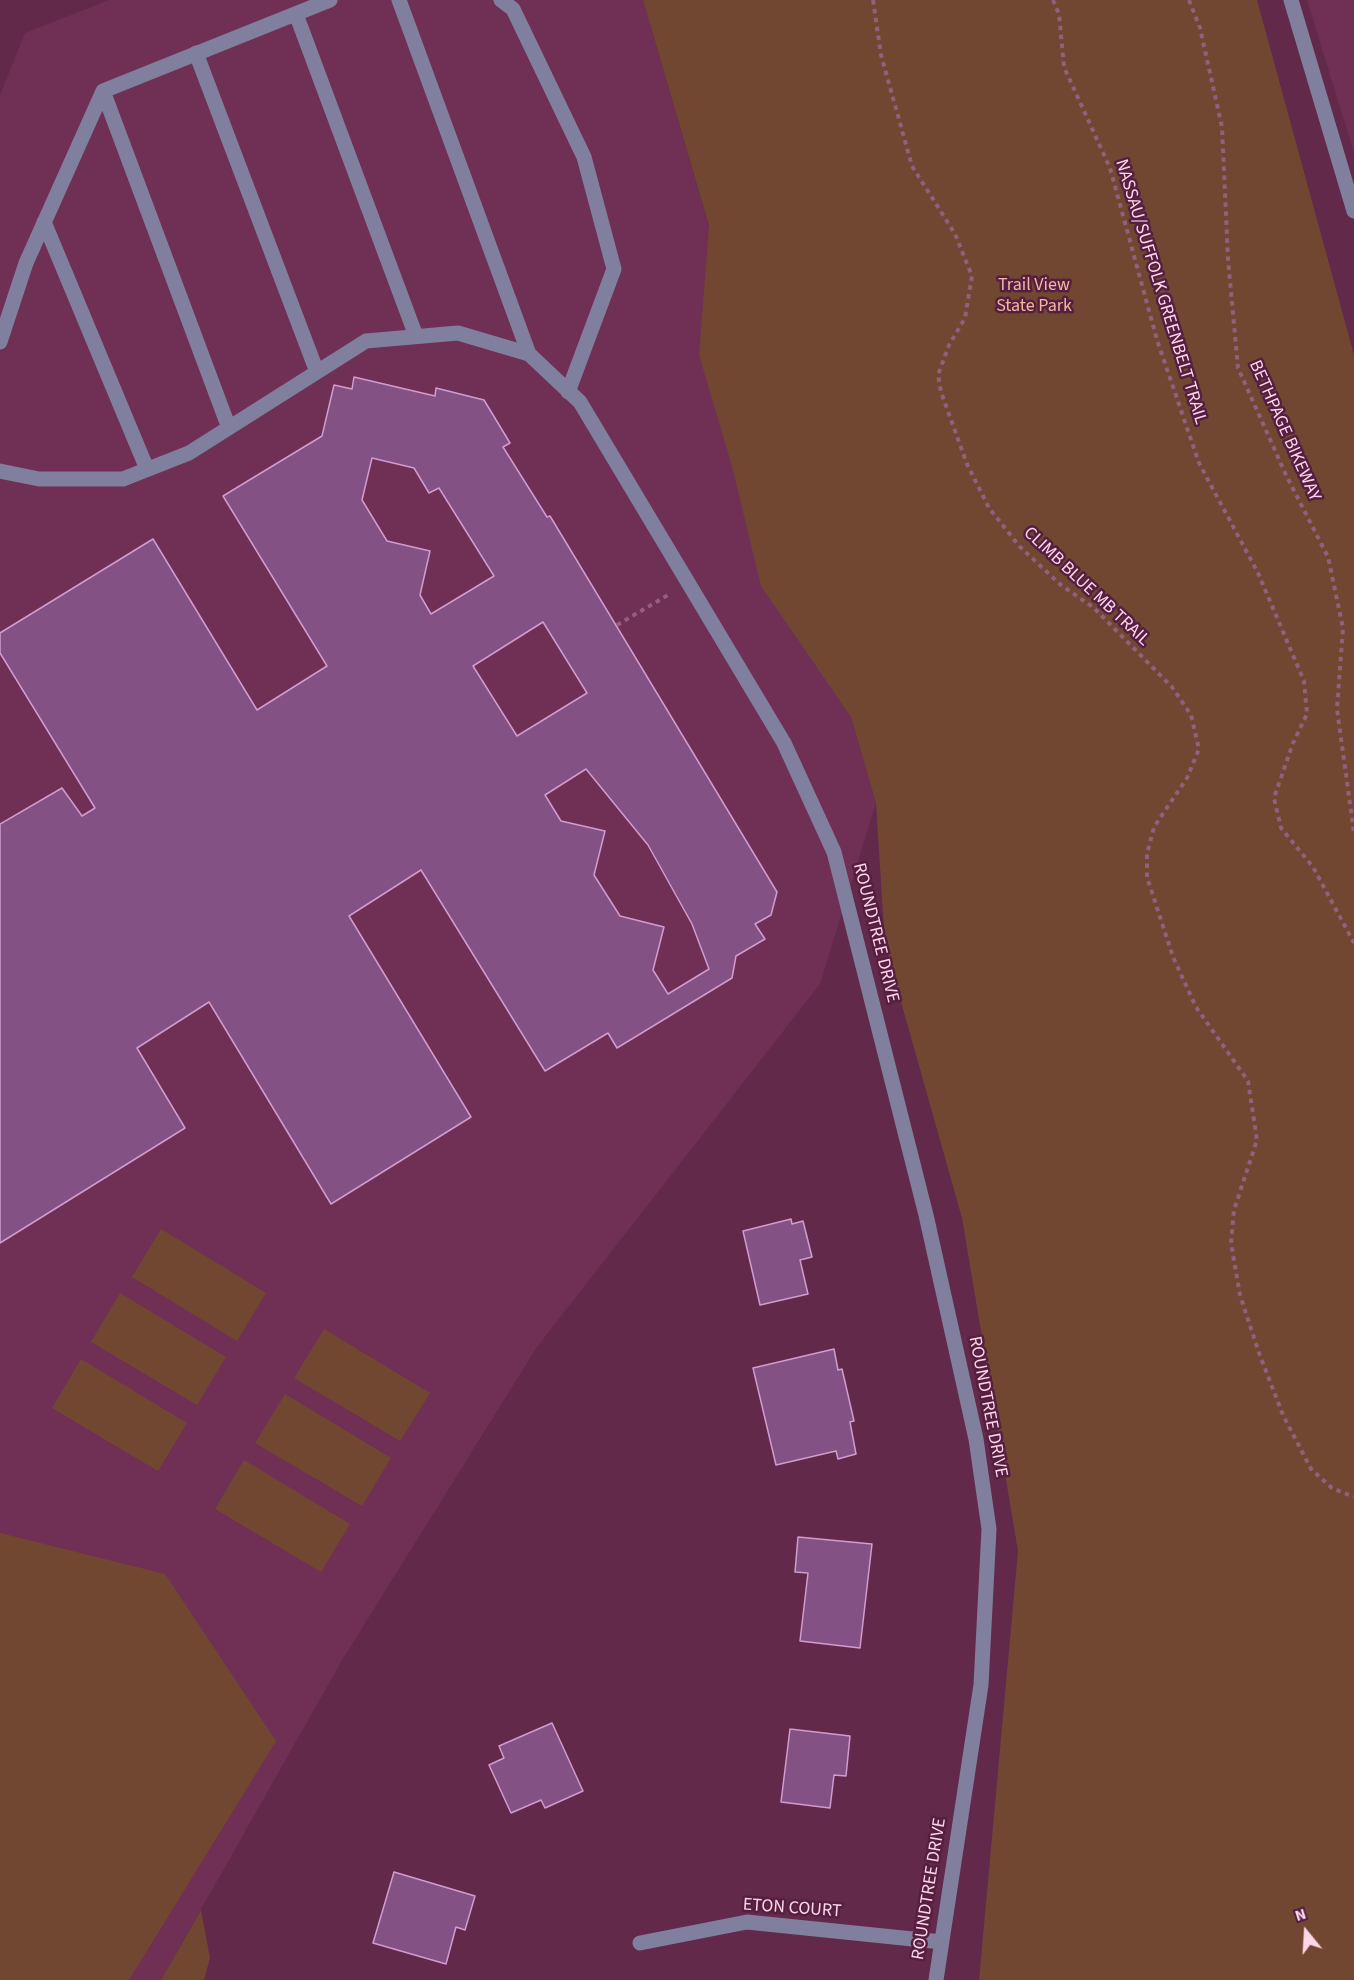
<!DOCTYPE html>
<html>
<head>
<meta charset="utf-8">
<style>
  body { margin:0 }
  #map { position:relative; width:1354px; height:1980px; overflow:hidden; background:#62294a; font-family:"Source Sans 3",sans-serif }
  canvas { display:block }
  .north { position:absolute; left:1276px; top:1902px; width:60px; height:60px; -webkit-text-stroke:4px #561e40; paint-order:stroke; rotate:342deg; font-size:16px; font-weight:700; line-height:24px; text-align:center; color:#fcd7e9 }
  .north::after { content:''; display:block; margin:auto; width:21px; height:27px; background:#fcd7e9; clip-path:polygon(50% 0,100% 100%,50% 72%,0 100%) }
</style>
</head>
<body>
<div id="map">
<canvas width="1354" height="1980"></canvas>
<div class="north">N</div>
</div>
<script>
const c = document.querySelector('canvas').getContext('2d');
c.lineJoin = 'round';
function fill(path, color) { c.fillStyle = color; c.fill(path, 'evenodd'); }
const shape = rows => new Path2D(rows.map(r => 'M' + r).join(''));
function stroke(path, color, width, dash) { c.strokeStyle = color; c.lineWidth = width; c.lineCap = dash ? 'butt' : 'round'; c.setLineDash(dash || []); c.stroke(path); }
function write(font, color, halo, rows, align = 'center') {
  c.font = font + ' "Source Sans 3",sans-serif'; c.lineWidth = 5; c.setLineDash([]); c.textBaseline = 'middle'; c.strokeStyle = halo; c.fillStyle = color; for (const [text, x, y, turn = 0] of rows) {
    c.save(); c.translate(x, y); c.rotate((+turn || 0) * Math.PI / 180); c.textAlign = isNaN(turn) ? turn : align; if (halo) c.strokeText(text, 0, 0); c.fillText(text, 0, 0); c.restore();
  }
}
fill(shape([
  [109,0,643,0,876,803,820,984,537,1347,341,1662,161,1980,0,1980,0,95,25,33],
  [1307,0,1354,0,1354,153]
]), '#702f55');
fill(shape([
  [643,0,1257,0,1354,355,1354,1980,979,1980,1018,1551,962,1218,885,945,876,803,851,717,761,586,732,466,699,355,709,226],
  [161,1229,266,1293,237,1341,132,1277],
  [120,1293,226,1357,197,1405,91,1342],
  [324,1329,430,1393,400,1441,294,1378],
  [81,1359,187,1423,158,1471,52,1408],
  [285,1394,391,1458,362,1506,255,1443],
  [244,1460,350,1524,321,1572,215,1509],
  [0,1533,165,1574,276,1741,129,1980,0,1980],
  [201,1910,210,1958,204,1980,161,1980]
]), '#724732');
const building = shape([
  [354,377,435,396,436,388,484,400,510,443,503,447,547,517,550,516,777,892,771,915,755,924,765,939,736,956,732,978,617,1048,608,1033,545,1071,421,870,349,916,471,1117,331,1204,209,1002,137,1048,185,1128,0,1243,0,824,62,788,82,816,95,808,0,653,0,633,153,539,257,710,327,666,223,496,322,436,334,385,352,389,354,377],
  [372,458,414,468,429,493,439,488,494,576,431,614,420,595,430,551,387,541,362,500,372,458],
  [543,622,587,693,517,736,473,666,543,622],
  [586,769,648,845,692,924,709,969,668,994,653,970,664,927,620,916,594,875,605,831,561,821,545,795,586,769],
  [791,1219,792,1224,803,1221,812,1257,800,1260,808,1294,760,1305,743,1231,791,1219],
  [834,1349,838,1370,842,1369,854,1421,850,1422,856,1454,838,1459,836,1451,776,1465,753,1368,834,1349],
  [798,1537,872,1544,860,1648,800,1641,808,1573,795,1572,798,1537],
  [552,1723,583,1791,545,1808,541,1800,511,1813,489,1765,504,1758,499,1746,552,1723],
  [790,1729,850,1736,846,1776,834,1775,830,1808,781,1802,790,1729],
  [394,1872,475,1896,465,1930,456,1927,446,1964,373,1943,394,1872]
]);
fill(building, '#845184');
stroke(building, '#d19cd0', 1.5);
stroke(shape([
  [873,0,881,55,912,166,955,234,972,276,965,318,949,345,938,375,941,392,967,464,989,508,1020,547,1061,585,1094,608,1172,687,1191,715,1199,749,1187,778,1154,827,1147,854,1147,877,1173,957,1196,1007,1248,1081,1257,1140,1234,1210,1231,1243,1240,1295,1259,1353,1283,1415,1311,1469,1332,1488,1354,1497],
  [1053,0,1059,14,1064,67,1110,168,1157,340,1199,463,1258,573,1304,681,1307,714,1293,743,1274,798,1281,828,1313,867,1354,943],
  [1189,0,1200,28,1222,127,1228,259,1238,368,1286,475,1328,557,1343,628,1337,709,1354,833],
  [617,625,668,595]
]), '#925f7c', 4, [4.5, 4.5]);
stroke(shape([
  [399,0,529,354],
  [501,0,513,9,584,157,614,269,568,392],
  [1291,0,1354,211],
  [296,14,416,336],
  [196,53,317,372],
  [103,91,229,428],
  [44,222,147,469],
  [0,342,26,263,103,91,330,0],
  [0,471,39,479,123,479,189,453,366,341,458,333,529,354,580,402,784,743,834,852,926,1215,976,1439,989,1529,981,1685,936,1980],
  [640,1943,747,1922,942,1942]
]), '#807f9d', 15);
write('18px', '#f2b89c', '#561e40', [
  ["Trail View",1034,286],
  ["State Park",1034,307]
]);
write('18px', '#fcd7e9', '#561e40', [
  ["NASSAU/SUFFOLK GREENBELT TRAIL",1160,292,73],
  ["BETHPAGE BIKEWAY",1284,431,66],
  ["CLIMB BLUE MB TRAIL",1086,587,43],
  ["ROUNDTREE DRIVE",875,933,76],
  ["ROUNDTREE DRIVE",987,1407,79],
  ["ROUNDTREE DRIVE",930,1889,-81],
  ["ETON COURT",792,1909,4]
]);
</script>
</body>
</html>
